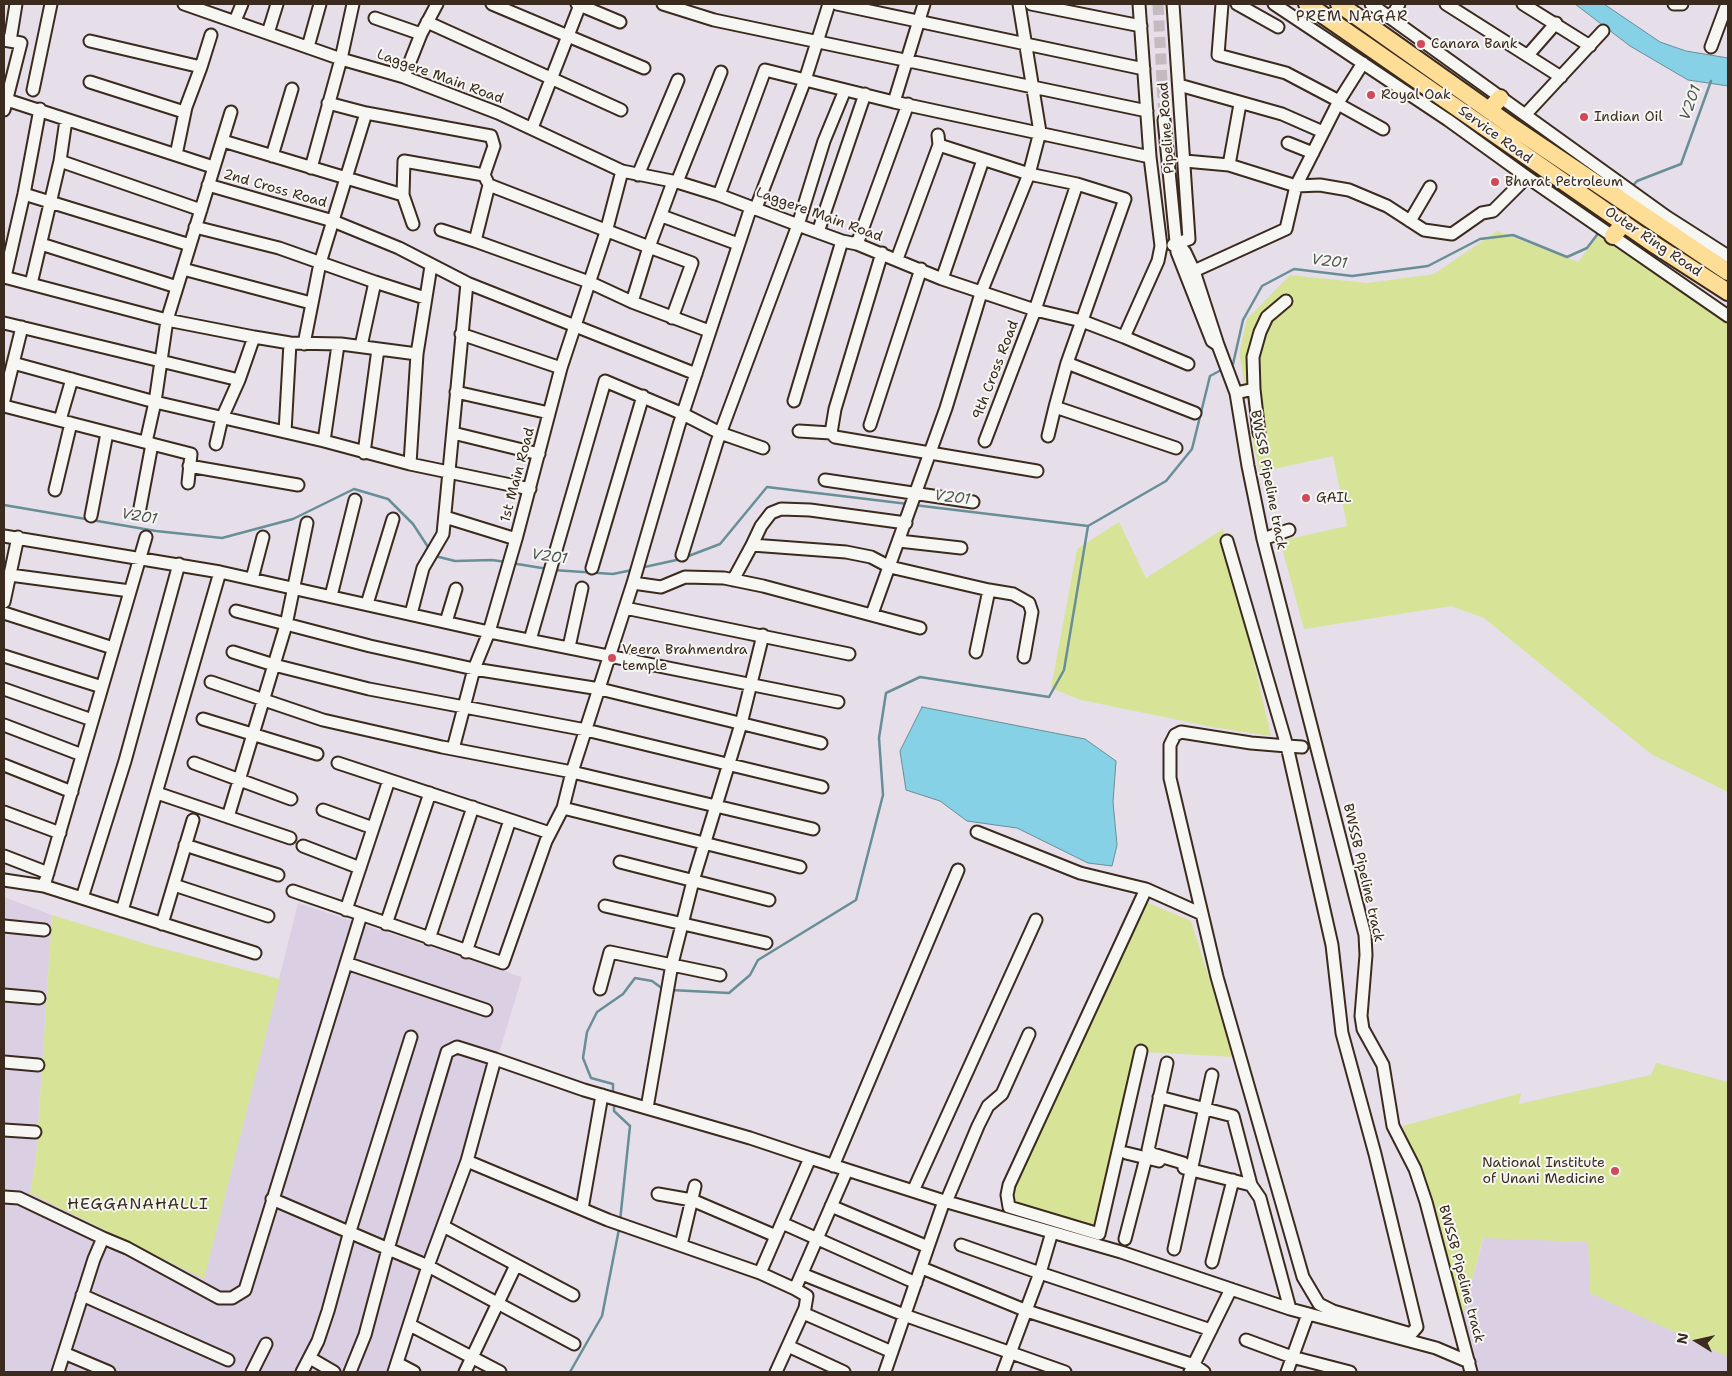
<!DOCTYPE html>
<html>
<head>
<meta charset="utf-8">
<style>
  body { margin:0 }
  #map { position:relative; width:1732px; height:1376px; overflow:hidden; background:#e6dfea; font-family:"Shantell Sans",sans-serif }
  canvas { display:block }
  .frame { position:absolute; inset:0; border:5px solid #3b2a1e; pointer-events:none }
  .north { position:absolute; left:1672px; top:1316px; width:50px; height:50px; -webkit-text-stroke:4px #f6f6f2; paint-order:stroke; rotate:280deg; font-size:14px; font-weight:700; line-height:20px; text-align:center; color:#3b2a1e }
  .north::after { content:''; display:block; margin:auto; width:18px; height:22px; background:#3b2a1e; clip-path:polygon(50% 0,100% 100%,50% 72%,0 100%) }
</style>
</head>
<body>
<div id="map">
<canvas width="1732" height="1376"></canvas>
<div class="frame"></div>
<div class="north">N</div>
</div>
<script>
const c = document.querySelector('canvas').getContext('2d');
c.lineJoin = 'round';
function fill(path, color) { c.fillStyle = color; c.fill(path, 'evenodd'); }
const shape = rows => new Path2D(rows.map(r => 'M' + r).join(''));
function stroke(path, color, width, dash) { c.strokeStyle = color; c.lineWidth = width; c.lineCap = dash ? 'butt' : 'round'; c.setLineDash(dash || []); c.stroke(path); }
function write(font, color, halo, rows, align = 'center') {
  c.font = font + ' "Shantell Sans",sans-serif'; c.lineWidth = 4; c.setLineDash([]); c.textBaseline = 'middle'; c.strokeStyle = halo; c.fillStyle = color; for (const [text, x, y, turn = 0] of rows) {
    c.save(); c.translate(x, y); c.rotate((+turn || 0) * Math.PI / 180); c.textAlign = isNaN(turn) ? turn : align; if (halo) c.strokeText(text, 0, 0); c.fillText(text, 0, 0); c.restore();
  }
}
fill(shape([
  [4,897,52,915,36,1159,30,1193,204,1278,298,903,522,977,496,1063,387,1372,4,1372],
  [1656,1063,1728,1082,1728,1372,1477,1372,1460,1326,1519,1104,1651,1075]
]), '#dbcfe4');
fill(shape([
  [1497,231,1578,262,1598,236,1728,323,1728,792,1651,754,1484,618,1451,606,1304,629,1280,541,1347,526,1333,456,1260,472,1253,444,1252,422,1239,354,1247,319,1290,275,1367,283,1434,274],
  [1119,522,1146,578,1223,529,1271,736,1218,728,1081,700,1051,688,1077,549],
  [1146,902,1191,921,1234,1057,1146,1052,1107,1230,1013,1205,1009,1195],
  [52,915,153,946,280,979,204,1279,30,1193,36,1159],
  [1656,1063,1728,1082,1728,1357,1590,1293,1588,1242,1483,1238,1460,1326,1403,1126,1521,1093,1519,1104,1651,1075]
]), '#d7e497');
const water = shape([
  [1575,4,1604,4,1660,42,1686,51,1728,58,1728,86,1688,80,1630,46,1575,4],
  [922,707,1085,739,1116,761,1113,802,1117,845,1112,866,1088,863,1017,828,967,821,940,801,906,790,900,751,922,707]
]);
fill(water, '#86d1e6');
stroke(water, '#688e96', 1);
stroke(shape([
  [1631,188,1637,181,1681,164,1711,81],
  [1230,365,1233,364,1243,320,1262,286,1294,269,1352,276,1428,266,1480,239,1513,235,1567,257,1587,248,1600,231],
  [4,505,156,531,222,538,293,519,354,489,388,499,413,524,430,550],
  [914,505,1088,526,1166,481,1192,449,1210,376,1223,369],
  [435,556,455,561,492,560,506,562],
  [686,557,720,544,767,487,908,504],
  [511,563,548,569],
  [640,568,681,559],
  [553,570,613,574,632,570],
  [671,990,729,993,750,975,758,960,856,900,883,795,879,738,886,693,920,677,1049,697,1064,670,1088,526],
  [613,1096,613,1084,591,1078,583,1058,587,1032,597,1012,623,994,635,978,652,981,663,989],
  [614,1101,614,1111,630,1126,620,1221],
  [570,1372,602,1316,619,1229]
]), '#688e96', 2.5);
stroke(shape([
  [1158,4,1164,120]
]), '#c4bbc1', 11, [11, 5.5]);
const minor = shape([
  [184,4,341,59,404,77,498,113,622,171,677,182,719,195,798,225,842,241,857,244,942,279,1035,310,1082,321,1124,337,1158,261,1161,246,1150,157,1139,4],
  [492,4,644,68],
  [577,4,620,22],
  [663,4,714,20,1147,111],
  [837,4,1144,69],
  [1031,4,1141,26],
  [1222,4,1218,55,1286,73,1339,101],
  [1237,4,1278,27],
  [1274,4,1448,120,1527,177,1728,316],
  [1371,4,1667,217,1728,256],
  [1446,4,1561,77],
  [1523,4,1590,46],
  [1674,4,1682,4],
  [375,18,421,34],
  [1391,18,1399,4],
  [235,21,242,4],
  [427,22,621,110],
  [268,33,277,4],
  [4,40,21,43,4,110],
  [10,41,16,4],
  [90,41,201,67,186,107,176,155],
  [308,47,320,4],
  [1711,47,1727,4],
  [1528,55,1556,23],
  [201,67,211,35],
  [404,77,421,34,437,4],
  [90,82,184,112],
  [1179,85,1282,114,1323,132],
  [33,90,51,4],
  [4,99,213,167],
  [894,102,924,4],
  [328,103,366,113,491,136,494,146,484,175,487,181],
  [1338,104,1383,129],
  [1525,115,1603,31],
  [1164,120,1177,252,1212,341,1218,345,1194,271,1185,252,1178,244],
  [532,128,580,5],
  [223,141,403,195,404,161,484,175],
  [1288,143,1313,153],
  [939,145,1029,174,1077,184,1125,199,1067,363,1055,407,1176,448],
  [272,156,292,89],
  [60,161,201,210],
  [1185,161,1229,165,1296,186,1320,185,1349,190,1387,206,1424,230,1452,234,1482,213,1493,211,1527,177],
  [1229,165,1240,104],
  [311,168,341,59,353,4],
  [638,175,678,80],
  [677,182,721,72],
  [208,185,333,221,399,248,467,283,696,374],
  [24,194,190,245],
  [403,195,413,224],
  [719,195,765,70,894,102,1150,157],
  [756,208,805,80,829,4],
  [662,216,738,244],
  [1410,221,1430,187],
  [195,227,279,248,375,282,361,346],
  [441,230,475,241],
  [818,232,865,94],
  [41,244,177,287],
  [857,244,908,104],
  [1173,245,1189,239,1173,4],
  [882,253,835,409,831,433,835,437,1037,471],
  [897,259,939,145,938,135],
  [183,269,311,303],
  [1194,271,1286,229,1296,186,1339,101,1363,63],
  [4,277,167,320,254,337,290,343,341,344,417,354],
  [5,277,24,194,40,109],
  [942,279,983,160],
  [375,282,425,298],
  [31,284,60,161,66,120],
  [632,302,649,247,489,185,475,241,589,282,632,302,709,331],
  [672,318,692,263,649,247,673,182],
  [4,323,239,380],
  [461,334,561,368],
  [1124,337,1188,364],
  [304,344,320,263,366,113],
  [1218,345,1236,393,1248,466,1263,539,1365,935,1366,955,1361,1016,1363,1029,1383,1065,1393,1126,1415,1169,1426,1202,1471,1372],
  [13,363,155,402,324,441,410,464,530,489],
  [1067,363,1195,413],
  [1254,389,1259,433],
  [456,392,549,413],
  [1236,393,1254,389,1253,357,1260,332,1267,317,1286,301],
  [4,400,22,327],
  [794,401,842,241],
  [4,406,191,454,188,483],
  [60,420,72,379],
  [870,425,921,269],
  [799,431,831,433],
  [285,432,290,343],
  [453,433,539,454],
  [1048,436,1055,407],
  [324,441,338,345],
  [985,441,1035,310,1077,184],
  [146,442,155,402,167,320,231,112],
  [216,444,222,418,239,380,254,337],
  [364,453,378,349],
  [410,464,417,354,431,266],
  [189,466,298,485],
  [825,480,973,502],
  [55,490,71,423],
  [139,513,152,444],
  [91,516,107,433],
  [445,517,516,539],
  [4,536,220,572,489,632,838,702],
  [1263,539,1289,530],
  [899,541,961,548],
  [1227,541,1287,746,1332,945,1342,1033,1375,1154,1417,1327,1411,1334,1333,1311,1319,1304,1303,1277,1217,977,1170,778,1170,745,1175,735,1181,732,1251,743,1287,746,1302,747],
  [752,545,761,526,771,513,781,509,810,510,906,523],
  [682,555,717,442,798,225,824,141,845,90],
  [592,568,643,396],
  [10,575,130,591],
  [252,579,263,537],
  [733,580,752,545,846,552,871,557,890,567,989,590,976,652],
  [633,583,661,587,685,577,724,578,763,586,920,628],
  [989,590,1013,594,1029,603,1032,612,1024,657],
  [331,596,355,500],
  [4,602,18,537],
  [367,604,393,519],
  [625,608,849,654],
  [236,611,370,646,474,669,600,689,821,743],
  [4,613,113,648],
  [411,614,423,568,443,534,467,283],
  [872,614,946,408,982,290,1029,174,1040,132,1019,4],
  [446,622,456,589],
  [530,640,605,381,683,414,720,433,763,448],
  [569,647,582,588],
  [233,652,274,665,369,689,586,730,822,787],
  [4,656,102,687],
  [211,682,323,720,442,747,572,772,813,829],
  [4,689,92,720],
  [203,719,317,754],
  [4,725,82,755],
  [453,749,474,669,489,632,516,539,561,368,606,232,622,171],
  [194,763,291,799],
  [338,763,550,833],
  [4,765,72,792],
  [157,793,290,838],
  [563,808,800,867],
  [323,810,373,828],
  [4,812,60,833],
  [228,817,286,625,307,523],
  [977,832,1080,873,1146,889,1009,1185,1007,1195,1009,1207,1099,1234,1141,1051],
  [185,845,278,875],
  [303,846,360,868],
  [4,856,48,873],
  [620,862,769,900],
  [4,880,44,886,255,953],
  [174,885,268,916],
  [44,886,146,537],
  [1146,889,1202,914],
  [293,891,503,963,546,841,563,808,572,772,633,583,679,425,751,207],
  [82,898,125,761,179,564],
  [605,906,766,943],
  [346,910,389,780],
  [122,911,220,572],
  [162,924,193,820],
  [386,924,430,793],
  [4,926,44,930],
  [429,939,473,807],
  [466,952,510,820],
  [346,963,486,1010],
  [600,989,610,952,720,975],
  [4,995,39,998],
  [4,1062,38,1065],
  [1167,1063,1148,1150,1153,1154,1183,1163,1191,1170],
  [1159,1097,1233,1116,1251,1185,1260,1198,1290,1309],
  [647,1108,672,964,693,881,741,724,763,635],
  [4,1130,35,1132],
  [1126,1153,1159,1161],
  [467,1161,608,1220,760,1273,810,1158,944,1201,1121,1252,1290,1309,1436,1348,1469,1362],
  [833,1166,958,870],
  [1184,1168,1251,1185],
  [913,1191,1036,920],
  [658,1194,692,1200,776,1236],
  [4,1197,19,1198,103,1238],
  [272,1199,428,1266,574,1344],
  [946,1202,978,1126,988,1106,1002,1094,1029,1034],
  [831,1206,928,1247,944,1201],
  [582,1209,602,1095],
  [782,1223,916,1283],
  [443,1226,573,1295],
  [1125,1239,1146,1158],
  [681,1245,695,1186],
  [961,1245,1040,1273,1052,1232],
  [1174,1249,1212,1075],
  [1212,1262,1233,1180],
  [922,1268,1027,1311,1194,1365,1204,1372],
  [760,1273,795,1289,847,1170],
  [802,1274,904,1315,1065,1372],
  [82,1295,228,1360],
  [803,1313,892,1352],
  [410,1325,500,1372],
  [1246,1340,1292,1357,1350,1372],
  [788,1346,844,1372],
  [64,1353,109,1372],
  [310,1358,334,1372],
  [397,1363,414,1372],
  [58,1372,94,1259,103,1238,127,1248,219,1298,232,1298,245,1290,361,915],
  [252,1372,266,1344],
  [302,1372,318,1341,328,1311,350,1231,411,1037],
  [350,1372,365,1335,388,1249,447,1052,457,1047,495,1059],
  [394,1372,428,1266,467,1161,495,1059,584,1090,750,1138,810,1158],
  [465,1372,516,1265],
  [776,1372,805,1308,807,1296,795,1289],
  [885,1372,928,1247],
  [1003,1372,1040,1273,1211,1330],
  [1190,1372,1231,1289],
  [1287,1372,1308,1314]
]);
const highway = shape([
  [1307,4,1652,243,1728,292],
  [1339,4,1514,128,1728,272],
  [1489,110,1500,98],
  [1613,236,1624,223]
]);
stroke(minor, '#3b2a1e', 15);
stroke(highway, '#3b2a1e', 20);
stroke(minor, '#f6f6f2', 11);
stroke(highway, '#fedd96', 16);
for (const [x, y, r, color] of [
  [1421,44,5,"#d1495b"],
  [1371,95,5,"#d1495b"],
  [1584,117,5,"#d1495b"],
  [1495,182,5,"#d1495b"],
  [1306,498,5,"#d1495b"],
  [612,658,5,"#d1495b"],
  [1615,1171,5,"#d1495b"]
]) { const dot = new Path2D(); dot.arc(x, y, r, 0, 2 * Math.PI); c.fillStyle = color; c.fill(dot); stroke(dot, '#f6f6f2', 2); }
write('14px', '#3b2a1e', '#f6f6f2', [
  ["Canara Bank",1431,44],
  ["Royal Oak",1381,95],
  ["Indian Oil",1594,117],
  ["Bharat Petroleum",1505,182],
  ["GAIL",1316,498],
  ["Veera Brahmendra",622,650],
  ["temple",622,666],
  ["National Institute",1605,1163,"right"],
  ["of Unani Medicine",1605,1179,"right"]
], 'left');
write('14px', '#3b2a1e', '#f6f6f2', [
  ["Laggere Main Road",440,77,20],
  ["Pipeline Road",1167,128,-94],
  ["Service Road",1495,135,36],
  ["2nd Cross Road",275,189,16],
  ["Laggere Main Road",819,215,20],
  ["Outer Ring Road",1653,242,34],
  ["9th Cross Road",996,370,-69],
  ["1st Main Road",518,475,-75],
  ["BWSSB Pipeline track",1268,480,79],
  ["BWSSB Pipeline track",1363,873,77],
  ["BWSSB Pipeline track",1461,1274,75]
]);
c.letterSpacing = '1px';
write('15px', '#3b2a1e', '#f6f6f2', [
  ["PREM NAGAR",1352,17]
]);
c.letterSpacing = '0px';
write('italic 15px', '#4e5450', '#f6f6f2', [
  ["V201",1691,103,-70],
  ["V201",1329,262,7],
  ["V201",952,498,7],
  ["V201",139,517,9],
  ["V201",549,557,8]
]);
c.letterSpacing = '1px';
write('16px', '#3b2a1e', '#f6f6f2', [
  ["HEGGANAHALLI",138,1205]
]);
c.letterSpacing = '0px';
</script>
</body>
</html>
